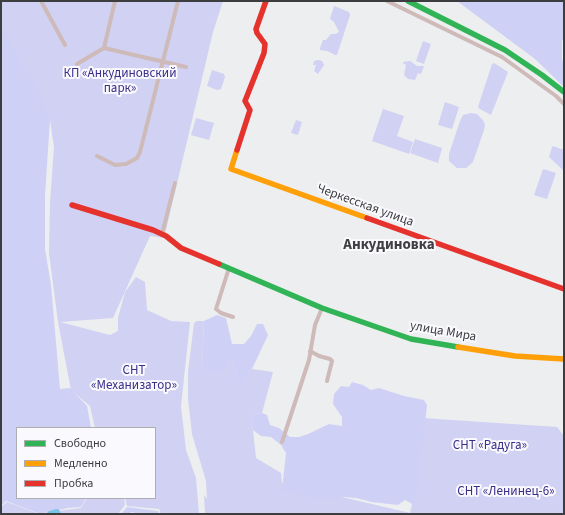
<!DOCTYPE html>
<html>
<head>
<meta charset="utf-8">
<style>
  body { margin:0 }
  #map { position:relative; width:565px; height:515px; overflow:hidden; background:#edeeef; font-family:"Source Sans 3",sans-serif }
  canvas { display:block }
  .frame { position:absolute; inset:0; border:2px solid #3c3d3e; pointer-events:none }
  .legend { position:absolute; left:16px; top:427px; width:140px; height:72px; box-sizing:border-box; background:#fafafe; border:1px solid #aeaeb1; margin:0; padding:5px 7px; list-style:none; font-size:12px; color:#3c3d3e }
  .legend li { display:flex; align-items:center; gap:8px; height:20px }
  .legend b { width:20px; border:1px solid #aeaeb1 }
</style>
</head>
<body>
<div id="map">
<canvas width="565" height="515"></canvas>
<div class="frame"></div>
<ul class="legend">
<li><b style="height:5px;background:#30b455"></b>Свободно</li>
<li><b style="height:5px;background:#ff9f0a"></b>Медленно</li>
<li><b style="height:5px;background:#e5322d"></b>Пробка</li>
</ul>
</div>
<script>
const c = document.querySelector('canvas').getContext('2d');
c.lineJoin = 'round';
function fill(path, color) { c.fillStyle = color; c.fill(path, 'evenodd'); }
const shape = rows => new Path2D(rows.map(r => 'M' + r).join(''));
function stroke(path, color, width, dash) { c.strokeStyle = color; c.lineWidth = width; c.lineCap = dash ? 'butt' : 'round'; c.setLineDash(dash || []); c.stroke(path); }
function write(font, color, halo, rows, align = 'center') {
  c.font = font + ' "Source Sans 3",sans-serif'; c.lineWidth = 4; c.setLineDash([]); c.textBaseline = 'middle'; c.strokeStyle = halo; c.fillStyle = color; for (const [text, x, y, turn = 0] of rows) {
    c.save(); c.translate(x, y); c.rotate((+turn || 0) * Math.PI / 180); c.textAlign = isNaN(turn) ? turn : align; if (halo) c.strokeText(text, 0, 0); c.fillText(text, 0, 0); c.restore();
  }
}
fill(shape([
  [1,1,223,1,213,32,164,238,150,236,113,318,60,322,110,335,118,331,118,318,125,292,136,277,145,282,147,310,171,321,190,322,181,406,186,450,196,478,199,514,161,514,159,509,127,506,125,498,155,498,155,428,95,428,90,406,71,390,58,322,49,253,50,203,54,147,50,120,1,32],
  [334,6,349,12,350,15,337,55,335,55,327,51,320,50,320,48,323,40,326,40,331,34,335,34,339,32,334,22,330,19],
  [423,41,431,44,424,64,416,61],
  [318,60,322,61,324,65,318,74,314,71,316,65,313,65,314,61],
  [410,61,417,66,424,66,421,74,418,73,415,80,408,79,404,75,406,65,403,63,403,62],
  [494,63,508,72,491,115,480,109,478,107,492,64],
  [212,70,224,74,225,77,221,89,217,90,207,86],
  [445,102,459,107,452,129,438,125],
  [383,109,404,116,397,136,413,142,409,154,372,141],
  [471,113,477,114,483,120,485,125,484,130,473,162,466,168,457,168,449,161,449,154,460,121,463,115],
  [196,118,214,123,209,140,191,135],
  [296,120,302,122,298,135,291,133],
  [415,139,442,148,438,163,410,153],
  [553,146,564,150,564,171,549,157,552,147],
  [543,169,556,173,547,199,534,195],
  [197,321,204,321,202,369,232,360,239,383,252,369,273,372,262,413,253,415,251,422,253,430,256,458,281,473,282,483,410,513,415,491,422,418,557,427,564,436,564,514,205,514,204,495,207,499,206,481,192,434,188,399,188,372,194,323],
  [87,498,124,498,125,505,118,514,61,514,58,511,81,508],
  [7,502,39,514,1,514,1,507]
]), '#d0d1f3');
fill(shape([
  [457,1,564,1,564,39,562,40,562,60,564,62,564,87,535,59],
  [1,28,37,88,50,120,45,195,45,249,51,285,60,389,70,388,87,406,91,428,17,428,17,498,86,498,81,507,68,508,40,514,6,501,1,506],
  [217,315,226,318,232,344,244,344,251,336,257,324,263,324,268,335,252,369,239,384,232,360,219,374,202,369,204,321],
  [352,382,363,385,371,390,379,388,404,396,424,400,427,405,418,486,414,505,405,500,398,505,372,502,356,498,343,497,329,500,294,494,282,490,286,453,281,445,271,437,261,436,253,430,251,422,253,415,262,413,267,415,270,425,279,428,290,437,299,437,308,434,329,424,342,426,342,417,333,404,334,394,341,386,349,387],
  [127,507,158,511,159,514,139,514,132,512,128,514,121,514]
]), '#cfd0f5');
stroke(shape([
  [50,514,57,512,58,514]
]), '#7ac5e5', 6);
stroke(shape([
  [41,1,65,45],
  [387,1,502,57,556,96,564,104],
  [104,48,115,1],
  [77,64,104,48,186,67],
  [97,156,115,165,126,164,137,158,140,152,178,1],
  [162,234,175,183],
  [229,268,216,309,221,313,233,317],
  [310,351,319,356,330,359,332,361,327,381],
  [282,442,309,360,315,325,322,308]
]), '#cebab8', 4);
stroke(shape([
  [408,1,505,50,542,75,564,92],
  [219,264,322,308,411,339,458,347]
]), '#30b455', 5.5);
stroke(shape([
  [237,150,231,169,367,218],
  [458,347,515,356,564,359]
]), '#ff9f0a', 5.5);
stroke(shape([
  [237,150,250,110,245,101,264,53,265,44,257,33,256,29,266,1],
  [72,205,153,230,166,236,181,248,219,264],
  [367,218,564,289]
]), '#e5322d', 5.5);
write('13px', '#3a2e8a', '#fafafe', [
  ["КП «Анкудиновский",120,74],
  ["парк»",120,89],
  ["СНТ",134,371],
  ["«Механизатор»",134,386],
  ["СНТ «Радуга»",490,446],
  ["СНТ «Ленинец-6»",506,492]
]);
write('13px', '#3c3d3e', '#fafafe', [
  ["Черкесская улица",365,206,20],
  ["улица Мира",443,332,10]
]);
write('bold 15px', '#404043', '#fafafe', [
  ["Анкудиновка",389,246]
]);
</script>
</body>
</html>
